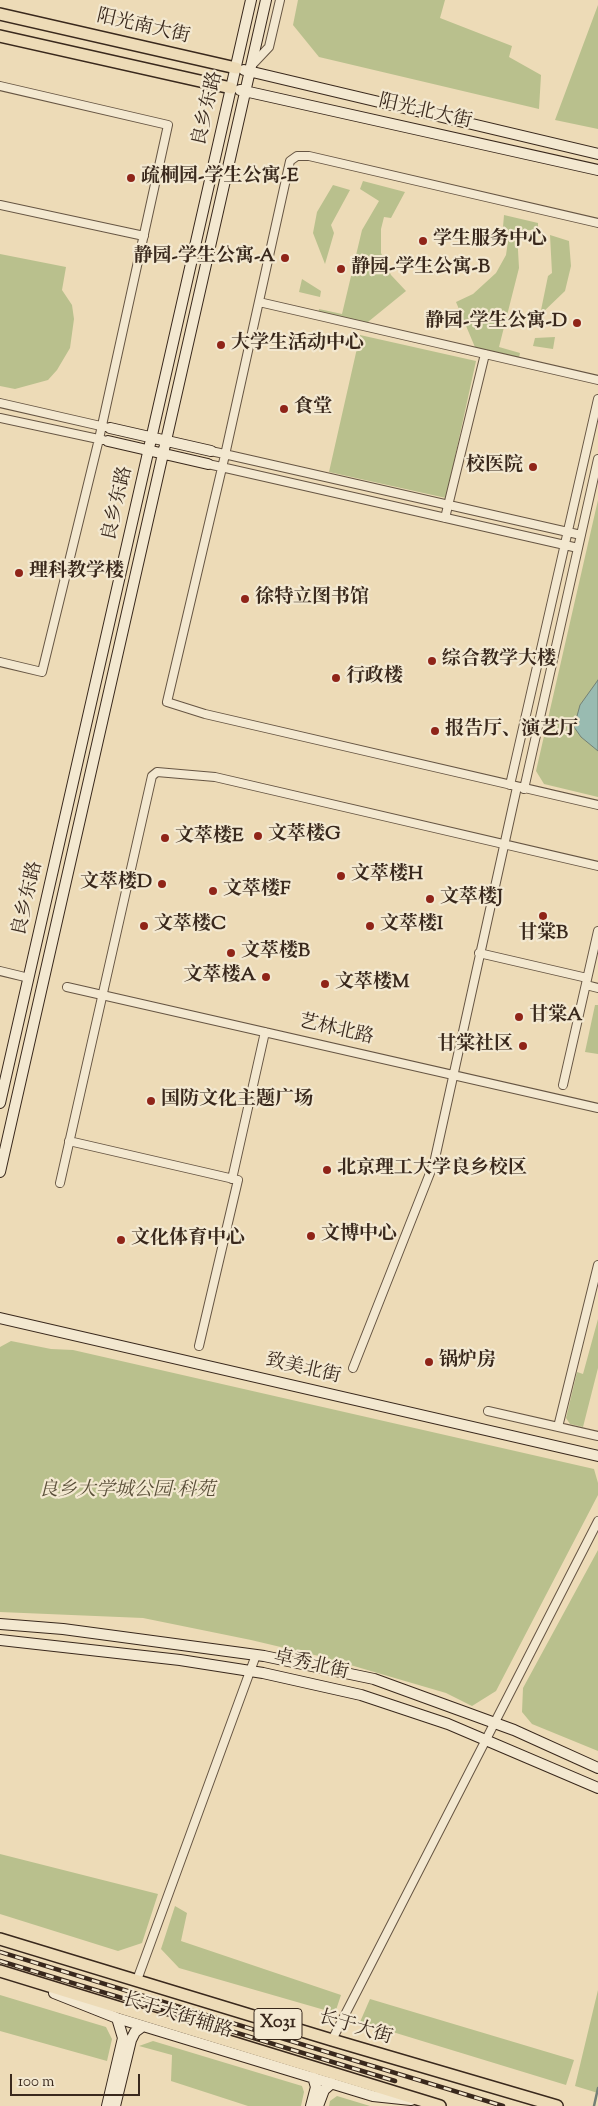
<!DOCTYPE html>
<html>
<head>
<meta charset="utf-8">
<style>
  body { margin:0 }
  #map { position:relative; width:598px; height:2106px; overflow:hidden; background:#eddbb7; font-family:"Sorts Mill Goudy",serif }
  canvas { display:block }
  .scale { position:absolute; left:10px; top:2074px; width:130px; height:22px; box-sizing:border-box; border:2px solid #39281c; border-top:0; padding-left:6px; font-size:15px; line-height:18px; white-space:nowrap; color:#39281c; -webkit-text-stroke:4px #f3e8d0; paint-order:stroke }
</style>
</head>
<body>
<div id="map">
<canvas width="598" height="2106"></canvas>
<div class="scale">100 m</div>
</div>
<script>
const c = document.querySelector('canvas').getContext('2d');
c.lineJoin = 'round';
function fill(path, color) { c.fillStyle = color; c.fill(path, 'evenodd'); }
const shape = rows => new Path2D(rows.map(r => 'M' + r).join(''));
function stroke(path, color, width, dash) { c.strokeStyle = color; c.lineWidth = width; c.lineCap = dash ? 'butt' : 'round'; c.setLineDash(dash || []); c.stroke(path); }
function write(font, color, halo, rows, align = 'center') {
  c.font = font + ' "Sorts Mill Goudy","Noto Serif SC",serif'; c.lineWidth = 4.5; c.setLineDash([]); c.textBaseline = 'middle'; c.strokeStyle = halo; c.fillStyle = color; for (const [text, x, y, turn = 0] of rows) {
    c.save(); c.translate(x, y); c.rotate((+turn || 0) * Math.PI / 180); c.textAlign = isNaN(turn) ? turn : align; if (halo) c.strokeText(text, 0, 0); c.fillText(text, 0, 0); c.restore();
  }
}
fill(shape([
  [298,0,445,0,440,18,512,46,509,57,541,75,539,109,319,57,293,25],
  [598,5,598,129,555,120],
  [363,181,405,192,391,218,384,217,381,229,381,253,391,275,406,291,363,326,318,315,319,309,342,314,362,230,379,201,360,189],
  [333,185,350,190,331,225,334,233,325,264,313,233,317,212],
  [504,215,538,223,538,229,517,232,519,268,499,347,520,353,518,362,477,352,456,302,473,294,496,273,506,255,508,241,502,239],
  [550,235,569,241,571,266,565,291,540,315,548,276,552,273],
  [0,254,66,267,62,290,72,305,74,319,70,348,57,370,48,380,15,389,0,386],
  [302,279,321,291,320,297,299,292],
  [360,335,476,361,446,498,329,472],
  [555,337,553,349,533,346,535,338],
  [598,500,598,797,544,784,536,771],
  [595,1005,598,1005,598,1054,585,1052],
  [598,1319,598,1368,583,1427,570,1424,566,1418,577,1372,583,1374],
  [11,1341,51,1349,73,1350,594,1469,598,1483,598,1495,496,1691,472,1706,446,1693,323,1657,251,1640,143,1618,0,1612,0,1347],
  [598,1550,598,1751,532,1724,522,1712,523,1688],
  [0,1854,158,1894,142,1943,118,1951,0,1914],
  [175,1906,187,1913,181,1941,341,1995,335,2013,179,1968,161,1949],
  [598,1990,598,2093,575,2086],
  [0,1995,106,2027,112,2039,107,2061,0,2031],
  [370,1999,574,2060,566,2085,360,2022],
  [153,2041,302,2086,304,2092,301,2106,248,2106,171,2081,172,2055,139,2046],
  [337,2096,370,2106,329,2106,330,2101]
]), '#b9c08d');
const water = shape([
  [598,680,598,751,581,737,574,727,580,705,598,680]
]);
fill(water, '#99bbb1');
stroke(water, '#738075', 1);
stroke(shape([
  [594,2106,598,2088]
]), '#738075', 2.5);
const street = shape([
  [252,65,269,47,280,0],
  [0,86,168,125,99,439,42,672,0,662],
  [0,205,144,236],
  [598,223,309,156,297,156,290,161,225,455,167,702,205,714,598,805],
  [259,302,598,380],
  [0,403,105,427],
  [0,418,103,440],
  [211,451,581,535],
  [208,464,578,548],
  [445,518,485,354],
  [510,785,598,399],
  [524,789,598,459],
  [479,953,587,978],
  [0,971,29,978],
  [586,985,598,988],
  [67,987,598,1108],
  [563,1085,598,931],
  [69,1141,238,1180,199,1346],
  [232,1179,265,1032],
  [60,1183,152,776,157,772,215,777,598,866],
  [353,1368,434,1163,517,787],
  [488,1411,598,1436],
  [558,1427,598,1265],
  [137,1980,256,1655],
  [332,2040,598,1521]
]);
const secondary = shape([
  [244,70,598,154],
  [240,90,598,170],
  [110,428,211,451],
  [108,441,208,464],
  [0,1103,251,0],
  [0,1172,266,0],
  [0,1318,598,1456],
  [0,1624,63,1629,264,1656,374,1679,514,1730,598,1768],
  [0,1640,180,1660,263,1673,361,1695,448,1724,598,1788],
  [54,1993,117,2018,373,2096,411,2100],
  [107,2106,123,2038,117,2018],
  [115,2106,131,2040,135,2032,143,2026],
  [311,2106,316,2087,313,2077],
  [318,2106,324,2090,332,2083]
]);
const primary = shape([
  [0,14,236,68],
  [0,36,231,88],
  [0,1939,332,2040,557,2106],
  [0,1971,440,2106]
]);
stroke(street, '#665543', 10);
stroke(secondary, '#39281c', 12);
stroke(primary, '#39281c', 14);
stroke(street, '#f3e8d0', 8);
stroke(secondary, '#f3e8d0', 10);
stroke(primary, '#eddbb7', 11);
const rail = shape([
  [0,1952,503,2106],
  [0,1961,395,2081]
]);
stroke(rail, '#39281c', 4.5);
stroke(rail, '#f3e8d0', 2.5, [8]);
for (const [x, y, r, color] of [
  [131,178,5,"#8f2418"],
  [423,241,5,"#8f2418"],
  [285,258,5,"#8f2418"],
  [341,269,5,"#8f2418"],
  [577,323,5,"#8f2418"],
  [221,345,5,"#8f2418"],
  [284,409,5,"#8f2418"],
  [533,467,5,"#8f2418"],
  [19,573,5,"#8f2418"],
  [245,599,5,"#8f2418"],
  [432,661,5,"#8f2418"],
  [336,678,5,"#8f2418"],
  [435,731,5,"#8f2418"],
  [258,836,5,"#8f2418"],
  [165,838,5,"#8f2418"],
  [341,876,5,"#8f2418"],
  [162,884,5,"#8f2418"],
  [213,891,5,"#8f2418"],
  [430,899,5,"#8f2418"],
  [543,916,5,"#8f2418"],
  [144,926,5,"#8f2418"],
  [370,926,5,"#8f2418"],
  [231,953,5,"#8f2418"],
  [266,977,5,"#8f2418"],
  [325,984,5,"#8f2418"],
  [519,1017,5,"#8f2418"],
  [523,1046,5,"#8f2418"],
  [151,1101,5,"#8f2418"],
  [327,1170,5,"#8f2418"],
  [311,1236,5,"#8f2418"],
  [121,1240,5,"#8f2418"],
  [429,1362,5,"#8f2418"]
]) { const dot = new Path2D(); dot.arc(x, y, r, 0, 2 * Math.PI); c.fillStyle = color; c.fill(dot); stroke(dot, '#f3e8d0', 2); }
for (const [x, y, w] of [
  [278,2024,48]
]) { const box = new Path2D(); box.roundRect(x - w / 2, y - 15.5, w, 31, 4); c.fillStyle = '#f3e8d0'; c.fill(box); stroke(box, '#39281c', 1); }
write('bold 18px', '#39281c', null, [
  ["X031",278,2024]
]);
write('19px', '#39281c', '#f3e8d0', [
  ["阳光南大街",143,28,13],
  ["良乡东路",209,109,-77],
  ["阳光北大街",425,113,13],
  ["良乡东路",119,504,-77],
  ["良乡东路",29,899,-77],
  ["艺林北路",336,1031,13],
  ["致美北街",303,1370,13],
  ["卓秀北街",311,1666,13],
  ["长于大街辅路",177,2017,17],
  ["长于大街",355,2029,17]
]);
write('bold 19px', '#39281c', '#f3e8d0', [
  ["疏桐园-学生公寓-E",141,178],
  ["学生服务中心",433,241],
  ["静园-学生公寓-A",275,258,"right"],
  ["静园-学生公寓-B",351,269],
  ["静园-学生公寓-D",567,323,"right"],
  ["大学生活动中心",231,345],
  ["食堂",294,409],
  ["校医院",523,467,"right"],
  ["理科教学楼",29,573],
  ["徐特立图书馆",255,599],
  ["综合教学大楼",442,661],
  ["行政楼",346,678],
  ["报告厅、演艺厅",445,731],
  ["文萃楼G",268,836],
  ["文萃楼E",175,838],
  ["文萃楼H",351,876],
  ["文萃楼D",152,884,"right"],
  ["文萃楼F",223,891],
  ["文萃楼J",440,899],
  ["文萃楼C",154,926],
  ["文萃楼I",380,926],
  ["甘棠B",543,935,"center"],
  ["文萃楼B",241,953],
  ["文萃楼A",256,977,"right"],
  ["文萃楼M",335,984],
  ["甘棠A",529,1017],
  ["甘棠社区",513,1046,"right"],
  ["国防文化主题广场",161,1101],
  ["北京理工大学良乡校区",337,1170],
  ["文博中心",321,1236],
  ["文化体育中心",131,1240],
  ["锅炉房",439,1362]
], 'left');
write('italic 19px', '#594e38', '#f3e8d0', [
  ["良乡大学城公园·科苑",127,1492]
]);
</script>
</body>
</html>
